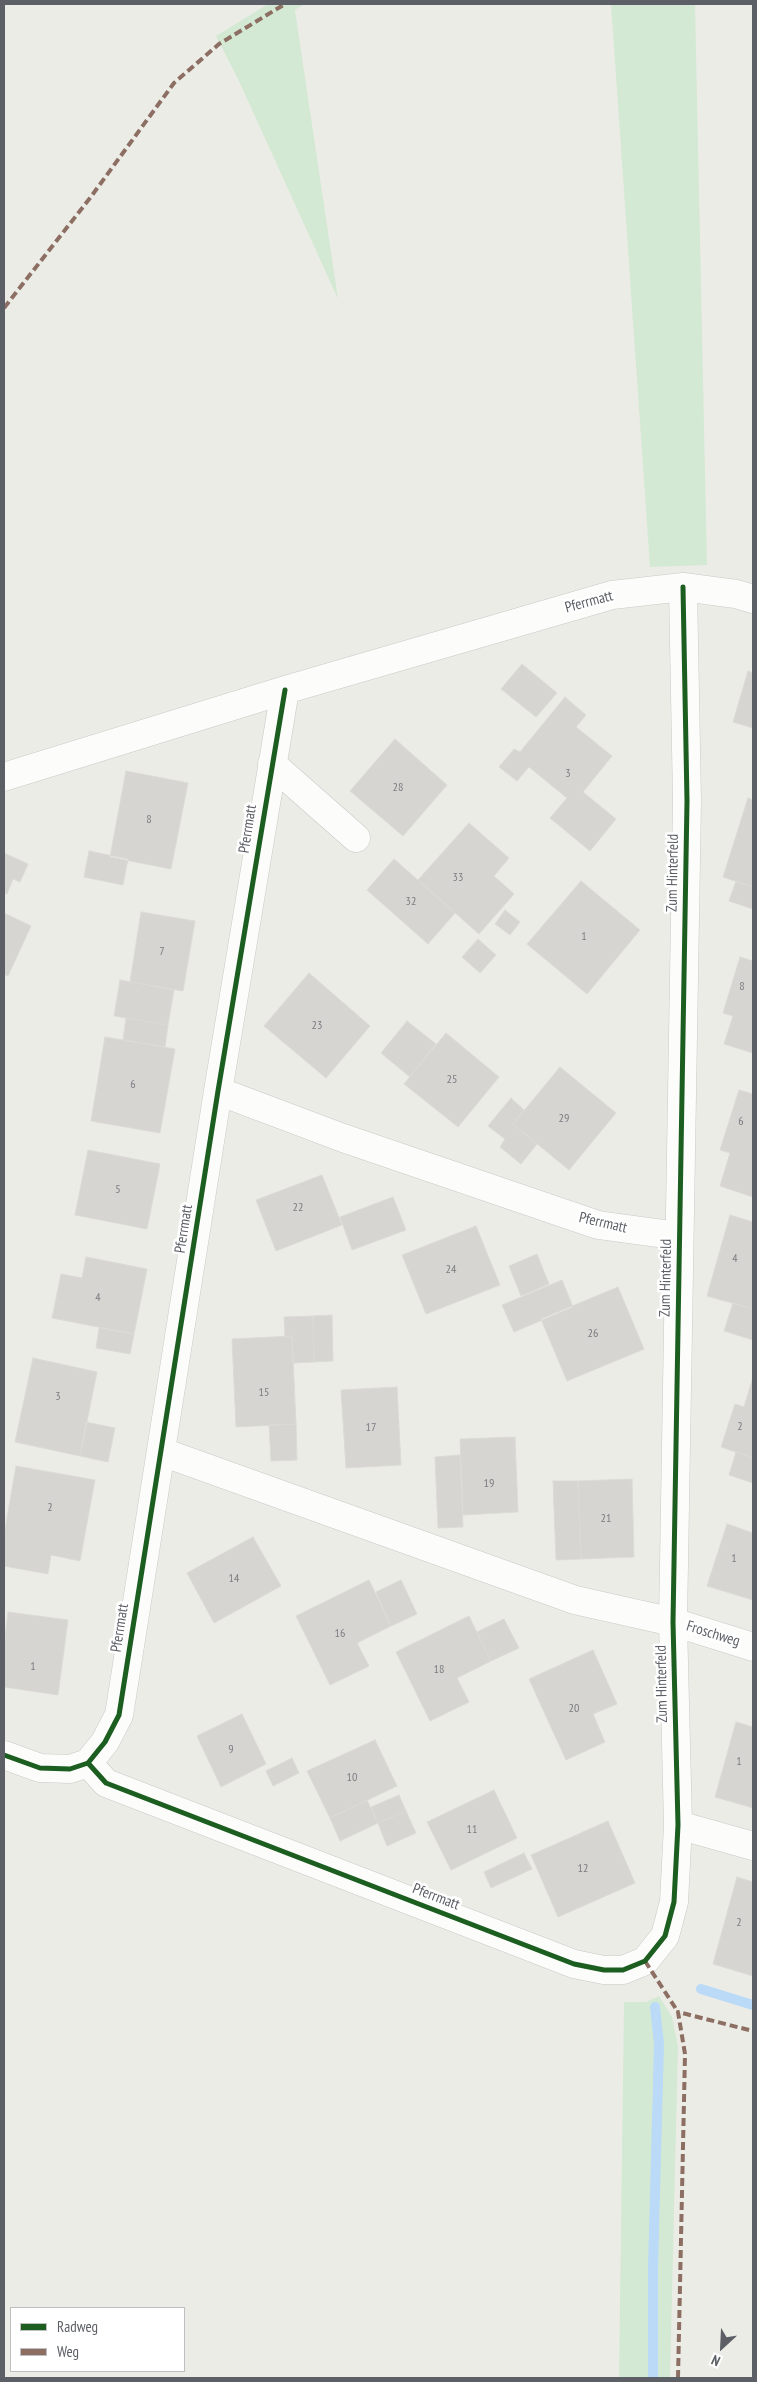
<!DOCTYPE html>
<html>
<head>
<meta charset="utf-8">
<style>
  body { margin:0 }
  #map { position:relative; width:757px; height:2382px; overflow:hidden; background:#ecece7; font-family:"PT Sans Narrow",sans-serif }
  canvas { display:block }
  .frame { position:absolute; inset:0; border:5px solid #5c5f65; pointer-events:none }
  .legend { position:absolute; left:10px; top:2307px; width:175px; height:65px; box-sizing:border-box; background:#fff; border:1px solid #bebfc1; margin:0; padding:6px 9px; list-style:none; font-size:15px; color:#5c5f65 }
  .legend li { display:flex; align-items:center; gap:10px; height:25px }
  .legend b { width:25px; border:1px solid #bebfc1 }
  .north { position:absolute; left:697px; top:2322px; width:50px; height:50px; -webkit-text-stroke:4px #fff; paint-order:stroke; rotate:205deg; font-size:14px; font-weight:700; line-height:20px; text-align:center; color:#5c5f65 }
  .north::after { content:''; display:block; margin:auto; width:18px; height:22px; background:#5c5f65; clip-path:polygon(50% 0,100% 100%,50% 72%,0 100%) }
</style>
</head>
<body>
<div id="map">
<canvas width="757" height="2382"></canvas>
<div class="frame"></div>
<ul class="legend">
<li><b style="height:6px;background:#1b5e20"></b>Radweg</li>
<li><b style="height:6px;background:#8d6e63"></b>Weg</li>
</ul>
<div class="north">N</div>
</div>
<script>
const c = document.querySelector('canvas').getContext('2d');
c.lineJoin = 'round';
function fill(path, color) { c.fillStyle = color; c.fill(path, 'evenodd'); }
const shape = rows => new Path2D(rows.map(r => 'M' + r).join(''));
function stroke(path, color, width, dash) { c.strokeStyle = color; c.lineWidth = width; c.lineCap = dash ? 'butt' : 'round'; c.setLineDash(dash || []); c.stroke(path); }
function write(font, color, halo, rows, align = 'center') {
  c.font = font + ' "PT Sans Narrow",sans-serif'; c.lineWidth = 5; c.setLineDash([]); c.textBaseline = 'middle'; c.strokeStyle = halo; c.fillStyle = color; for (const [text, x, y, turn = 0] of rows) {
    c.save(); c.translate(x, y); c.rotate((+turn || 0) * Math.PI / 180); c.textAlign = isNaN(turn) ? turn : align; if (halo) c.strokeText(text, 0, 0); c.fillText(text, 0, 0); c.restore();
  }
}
fill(shape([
  [268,4,305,4,295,10,338,299,238,79,216,36],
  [611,4,695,4,707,565,650,567],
  [659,1996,672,2017,678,2046,670,2378,619,2378,624,2002,646,2002]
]), '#d4e9d3');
stroke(shape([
  [701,1989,753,2005],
  [653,2378,653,2268,659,2044,655,2007]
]), '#badaf8', 10);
const building = shape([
  [522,664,557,693,536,717,501,689,522,664],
  [748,671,753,673,753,728,733,722,748,671],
  [565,697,586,715,576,727,612,756,583,792,616,819,590,851,550,818,567,798,529,767,517,781,499,767,514,749,520,752,565,697],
  [395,739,447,785,403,836,350,791,395,739],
  [126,771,188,783,171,869,110,857,126,771],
  [748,798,753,800,753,887,723,877,748,798],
  [469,823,509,858,494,876,514,894,479,934,418,880,469,823],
  [89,851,128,859,123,885,84,877,89,851],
  [4,853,28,864,20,882,13,879,7,894,4,893,4,853],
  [394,859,455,913,428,944,367,890,394,859],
  [581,881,640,930,587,994,527,944,581,881],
  [736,881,753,887,753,909,729,901,736,881],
  [505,910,520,922,510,935,495,924,505,910],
  [141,912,195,921,183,991,130,982,141,912],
  [4,913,31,926,8,976,4,974,4,913],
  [478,939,496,955,480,973,462,957,478,939],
  [740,957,753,961,753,1053,724,1044,733,1016,723,1013,740,957],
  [309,973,370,1026,326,1078,264,1026,309,973],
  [120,980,174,990,168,1025,114,1016,120,980],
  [126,1018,168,1025,165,1047,123,1040,126,1018],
  [407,1021,436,1044,410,1077,381,1053,407,1021],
  [446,1033,499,1077,458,1127,404,1084,446,1033],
  [105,1037,175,1049,160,1133,91,1121,105,1037],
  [560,1067,616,1113,569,1170,513,1124,560,1067],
  [739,1090,753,1094,753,1197,720,1186,730,1153,720,1150,739,1090],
  [511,1098,524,1110,513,1124,537,1144,521,1164,500,1147,505,1139,488,1126,511,1098],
  [88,1150,160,1164,147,1229,75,1215,88,1150],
  [322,1175,342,1225,276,1251,256,1200,322,1175],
  [393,1197,406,1230,352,1250,340,1217,393,1197],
  [730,1215,753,1222,753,1309,707,1296,730,1215],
  [476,1226,500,1285,426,1314,402,1255,476,1226],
  [537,1254,549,1284,521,1296,509,1266,537,1254],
  [86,1257,147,1269,134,1334,52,1318,61,1274,82,1278,86,1257],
  [562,1280,573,1307,514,1332,502,1305,562,1280],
  [618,1287,644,1349,567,1381,541,1319,618,1287],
  [733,1303,753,1309,753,1340,724,1331,733,1303],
  [332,1315,333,1361,314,1362,313,1316,332,1315],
  [313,1316,314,1362,293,1363,292,1336,285,1337,284,1317,313,1316],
  [99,1328,134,1334,130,1354,96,1348,99,1328],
  [292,1336,296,1424,236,1427,232,1339,292,1336],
  [33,1358,97,1372,80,1456,15,1442,33,1358],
  [753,1377,753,1458,721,1447,735,1404,744,1407,753,1377],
  [397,1387,401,1465,346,1468,341,1390,397,1387],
  [86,1422,115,1428,108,1462,80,1456,86,1422],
  [296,1424,297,1460,271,1461,269,1425,296,1424],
  [515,1437,518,1512,463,1515,460,1439,515,1437],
  [736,1452,753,1458,753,1483,729,1475,736,1452],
  [460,1455,463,1527,438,1528,435,1457,460,1455],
  [16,1466,95,1480,80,1561,51,1555,48,1574,4,1566,4,1535,16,1466],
  [632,1479,634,1557,581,1559,578,1481,632,1479],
  [553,1481,578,1481,581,1559,556,1560,553,1481],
  [727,1524,753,1533,753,1600,707,1586,727,1524],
  [253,1537,281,1586,214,1623,187,1573,253,1537],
  [369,1580,391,1626,357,1643,369,1666,330,1685,296,1616,369,1580],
  [401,1580,417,1614,391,1626,376,1592,401,1580],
  [8,1612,68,1620,58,1695,4,1687,4,1646,8,1612],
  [469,1616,491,1661,457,1678,469,1702,430,1721,396,1652,469,1616],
  [504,1619,519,1648,491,1661,477,1632,504,1619],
  [593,1650,617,1704,593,1714,605,1742,566,1760,529,1679,593,1650],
  [242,1714,266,1764,221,1787,197,1736,242,1714],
  [736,1722,753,1727,753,1808,715,1797,736,1722],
  [375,1740,397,1786,330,1818,307,1771,375,1740],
  [292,1758,299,1773,273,1786,266,1771,292,1758],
  [494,1790,517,1838,451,1870,427,1822,494,1790],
  [399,1795,406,1811,378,1823,371,1807,399,1795],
  [367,1800,378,1823,340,1841,330,1818,367,1800],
  [406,1811,416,1833,387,1846,378,1823,406,1811],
  [608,1821,635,1883,558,1917,531,1855,608,1821],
  [524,1853,532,1869,491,1888,484,1872,524,1853],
  [737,1877,753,1882,753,1976,713,1964,737,1877]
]);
fill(building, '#d6d5d2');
stroke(building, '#dcdad6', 1);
const street = shape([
  [272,764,356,838],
  [4,777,285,690,612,595,683,587,736,594,753,599],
  [218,1091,343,1138,598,1225,679,1236],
  [162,1452,575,1600,673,1622,753,1647],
  [4,1755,40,1768,70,1769,88,1763,105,1742,119,1715,218,1091,285,690],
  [88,1763,106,1783,574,1964,604,1970,623,1970,645,1961,665,1936,674,1902,678,1825,673,1622,687,801,683,587],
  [678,1825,753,1846]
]);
stroke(street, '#c8c9c7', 29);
stroke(street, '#fcfcfb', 28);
stroke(shape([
  [4,308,90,198,174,83,219,44,285,4],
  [645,1961,678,2012],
  [678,2378,685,2054,678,2012,753,2031]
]), '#8d6e63', 4, [8, 4]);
stroke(shape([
  [4,1755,40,1768,70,1769,88,1763,105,1742,119,1715,218,1091,285,690],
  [88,1763,106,1783,574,1964,604,1970,623,1970,645,1961,665,1936,674,1902,678,1825,673,1622,687,801,683,587]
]), '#1b5e20', 5);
write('12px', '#7b7d81', null, [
  ["3",568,774],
  ["28",398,788],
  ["8",149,820],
  ["33",458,878],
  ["32",411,902],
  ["1",584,937],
  ["7",162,952],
  ["8",742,987],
  ["23",317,1026],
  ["25",452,1080],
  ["6",133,1085],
  ["29",564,1119],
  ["6",741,1122],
  ["5",118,1190],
  ["22",298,1208],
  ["4",735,1259],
  ["24",451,1270],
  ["4",98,1298],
  ["26",593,1334],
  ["15",264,1393],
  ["3",58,1397],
  ["2",740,1427],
  ["17",371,1428],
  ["19",489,1484],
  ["2",50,1508],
  ["21",606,1519],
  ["1",734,1559],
  ["14",234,1579],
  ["16",340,1634],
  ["1",33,1667],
  ["18",439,1670],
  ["20",574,1709],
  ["9",231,1750],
  ["1",739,1762],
  ["10",352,1778],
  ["11",472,1830],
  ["12",583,1869],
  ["2",739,1923]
]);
write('15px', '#5c5f65', '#fff', [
  ["Pferrmatt",589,602,-15],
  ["Pferrmatt",248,829,-81],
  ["Zum Hinterfeld",673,873,-89],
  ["Pferrmatt",603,1223,13],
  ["Pferrmatt",184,1229,-81],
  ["Zum Hinterfeld",666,1278,-89],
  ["Pferrmatt",120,1628,-81],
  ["Froschweg",713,1634,17],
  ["Zum Hinterfeld",662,1684,-91],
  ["Pferrmatt",436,1897,21]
]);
</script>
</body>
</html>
